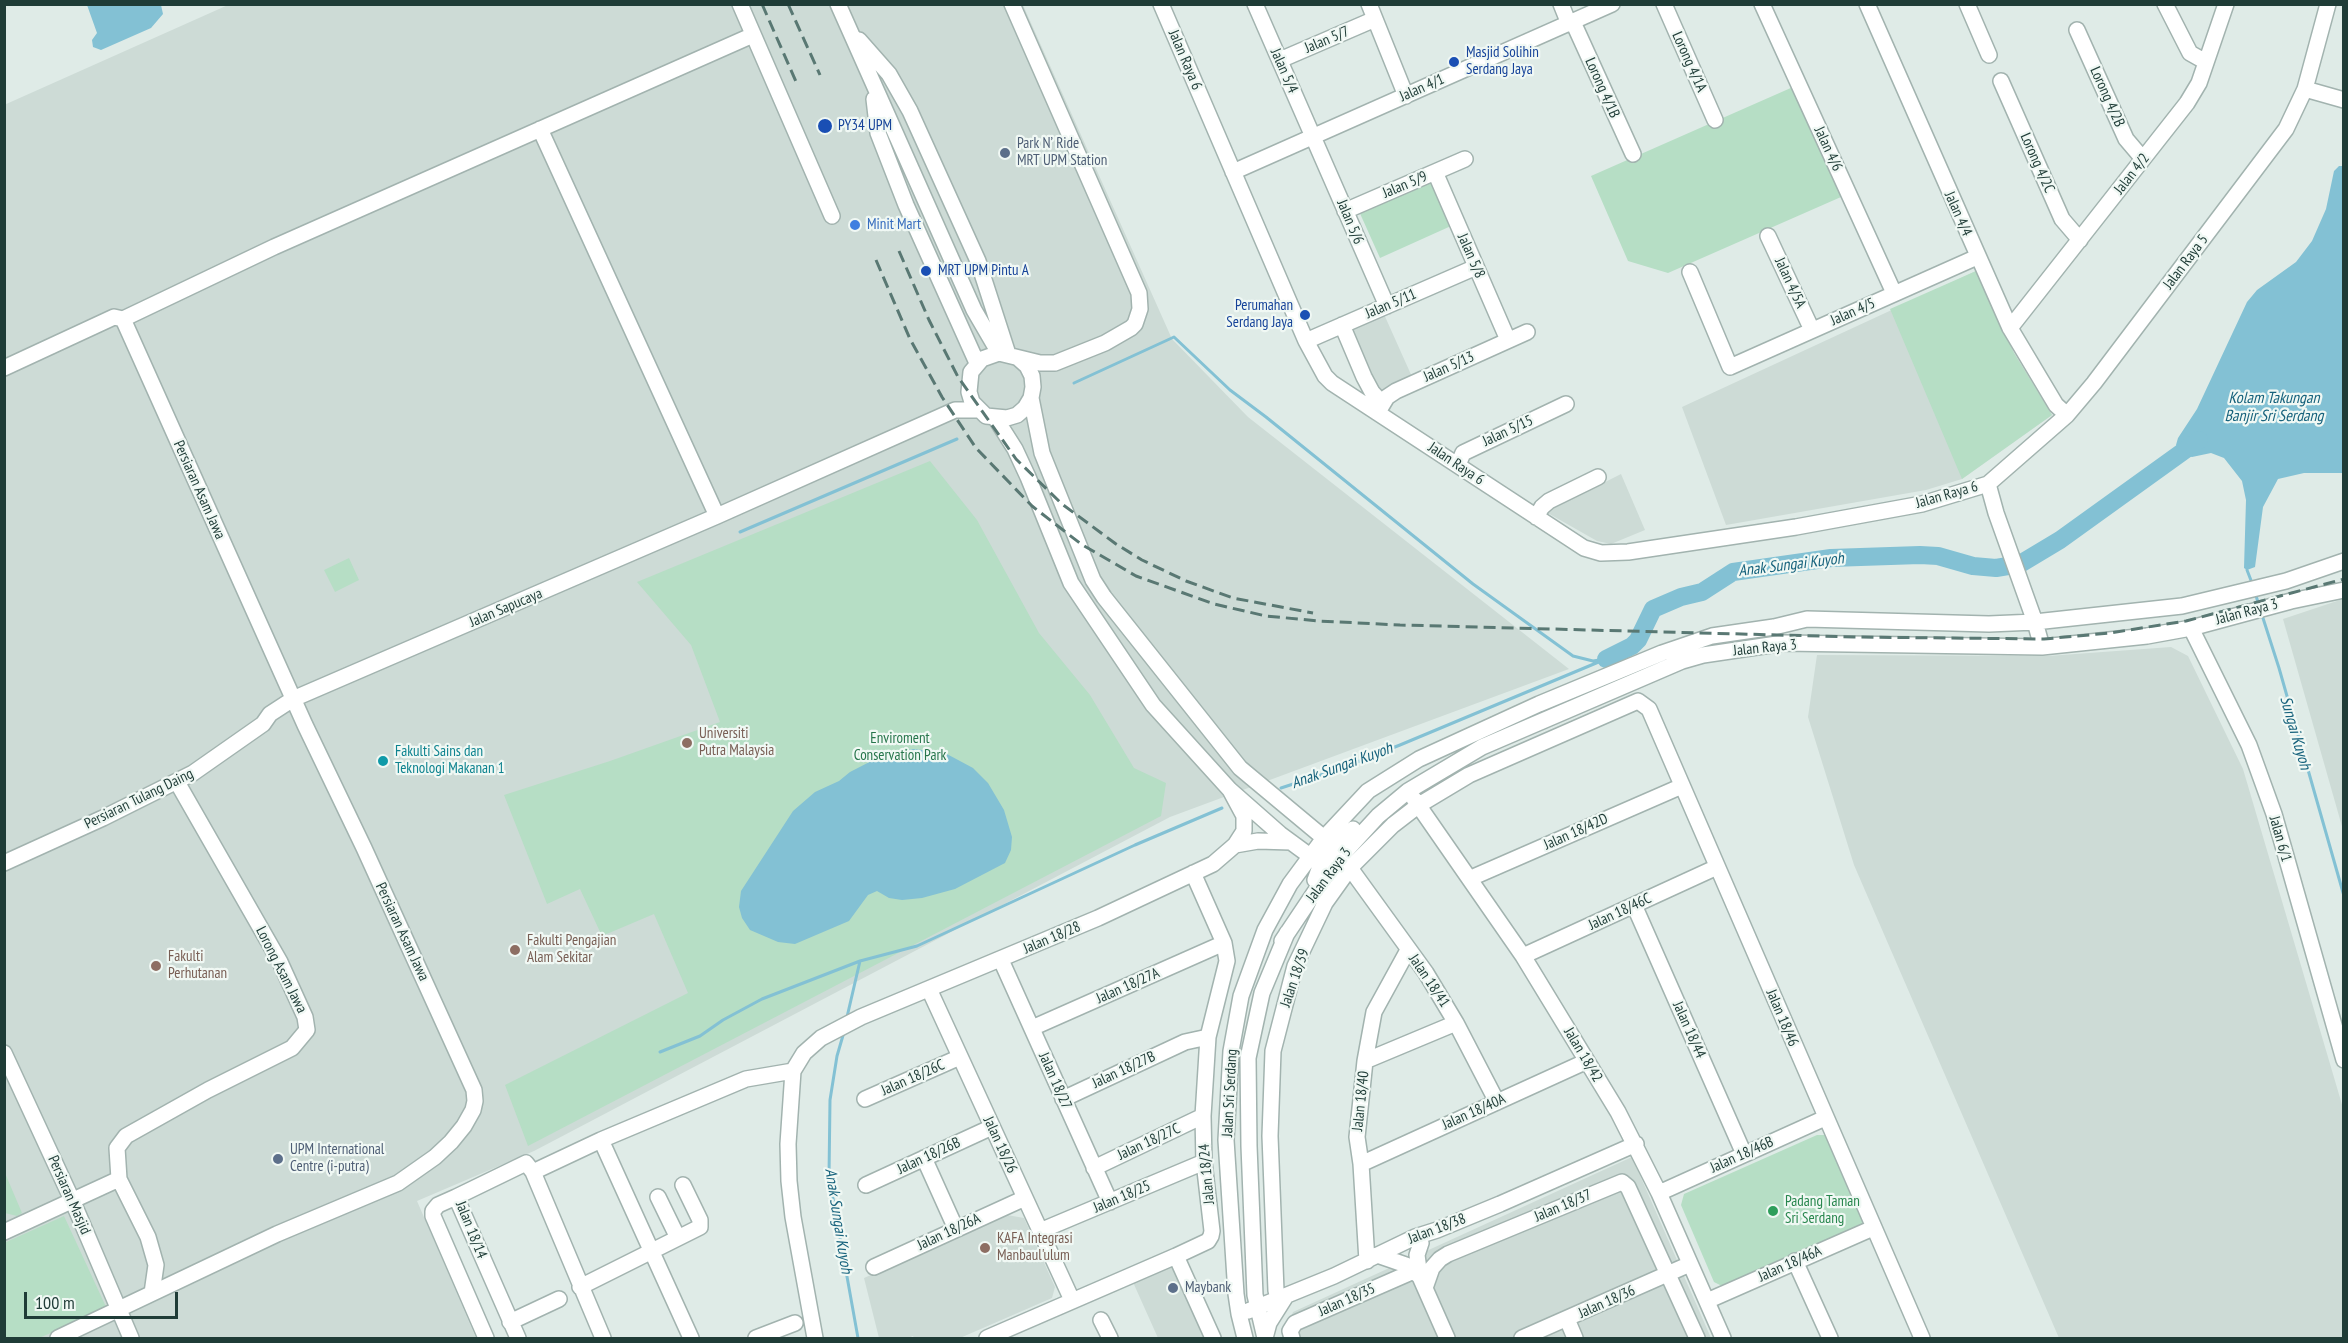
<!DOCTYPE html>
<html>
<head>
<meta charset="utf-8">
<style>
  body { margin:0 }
  #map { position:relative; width:2348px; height:1343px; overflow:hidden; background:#dfebe7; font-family:"PT Sans Narrow",sans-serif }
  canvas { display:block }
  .frame { position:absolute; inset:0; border:6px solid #1f3c37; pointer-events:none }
  .scale { position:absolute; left:24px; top:1292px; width:154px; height:27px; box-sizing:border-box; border:3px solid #1f3c37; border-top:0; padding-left:8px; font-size:18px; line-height:21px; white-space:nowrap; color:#1f3c37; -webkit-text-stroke:4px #f0f8f4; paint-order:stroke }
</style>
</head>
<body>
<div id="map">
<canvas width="2348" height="1343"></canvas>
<div class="frame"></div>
<div class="scale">100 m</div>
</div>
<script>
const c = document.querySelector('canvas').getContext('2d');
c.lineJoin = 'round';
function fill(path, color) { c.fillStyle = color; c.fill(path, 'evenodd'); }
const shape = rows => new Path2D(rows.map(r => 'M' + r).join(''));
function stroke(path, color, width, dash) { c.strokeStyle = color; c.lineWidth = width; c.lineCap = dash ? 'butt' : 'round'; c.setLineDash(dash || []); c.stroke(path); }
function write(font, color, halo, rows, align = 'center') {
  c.font = font + ' "PT Sans Narrow",sans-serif'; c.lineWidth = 4.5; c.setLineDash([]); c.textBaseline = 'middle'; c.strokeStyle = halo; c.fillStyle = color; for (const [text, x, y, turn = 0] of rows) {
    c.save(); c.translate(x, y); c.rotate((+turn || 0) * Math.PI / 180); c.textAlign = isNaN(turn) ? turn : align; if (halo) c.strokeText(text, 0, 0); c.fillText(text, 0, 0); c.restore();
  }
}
fill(shape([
  [228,5,1023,5,1172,339,1248,417,1569,669,1170,817,534,1151,417,1201,476,1338,5,1338,4,105],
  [1976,271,2014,353,2052,415,1962,479,1926,490,1726,525,1682,407],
  [1383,312,1413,379,1381,395,1347,327],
  [1621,474,1645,530,1611,544,1597,541,1546,512],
  [2343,599,2344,599,2343,830,2283,619],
  [2171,647,2188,656,2243,769,2343,1108,2343,1338,2059,1338,1854,865,1808,717,1817,655,2048,656],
  [1632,1157,1711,1338,1283,1338,1293,1312],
  [1007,1215,1024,1218,1055,1287,1052,1298,960,1338,914,1338,913,1336,908,1338,879,1338,864,1278],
  [1173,1262,1208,1338,1158,1338,1132,1280]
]), '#cddbd6');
fill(shape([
  [1793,87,1841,197,1668,273,1628,261,1591,176],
  [1430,178,1451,226,1380,258,1358,209],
  [1976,271,2014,353,2052,415,1962,479,1890,309],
  [930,461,977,520,1039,633,1090,695,1134,768,1166,783,1161,816,528,1146,505,1085,688,993,654,914,602,936,580,889,547,904,504,795,610,761,720,722,691,645,637,582],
  [349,558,359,580,335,592,324,570],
  [1817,1135,1829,1135,1865,1217,1863,1228,1726,1288,1714,1282,1681,1205,1684,1194],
  [5,1173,22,1213,17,1216,5,1213],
  [64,1216,107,1309,39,1338,5,1338,4,1243]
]), '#b6dec5');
fill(shape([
  [87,5,161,5,163,14,151,28,101,50,93,47,92,40,97,33],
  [2339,166,2344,166,2343,473,2304,473,2278,479,2263,507,2255,567,2247,570,2244,568,2246,500,2242,481,2224,458,2211,453,2192,457,2180,453,2176,445,2178,438,2197,409,2247,302,2257,290,2296,262,2312,241,2326,209,2334,171],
  [914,749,945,753,973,768,988,783,1004,810,1012,837,1011,850,1005,863,955,889,922,898,902,900,889,898,877,891,868,895,849,921,795,944,778,942,750,930,742,918,739,907,741,891,793,811,815,792,839,781,850,772,885,754]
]), '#83c1d4');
stroke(shape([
  [1074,383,1174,337,1230,390,1266,417,1473,584,1573,656,1593,661,1606,659],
  [740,532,957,439],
  [2247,570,2252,583],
  [2255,592,2259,606],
  [2262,615,2279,668,2344,896],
  [1281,788,1342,768,1400,745,1601,661],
  [847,1017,860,961],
  [844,1032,837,1056,830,1100,829,1176,858,1338],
  [660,1052,700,1036,723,1020,762,999,860,961,917,946,1135,845,1222,808]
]), '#83c1d4', 3);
stroke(shape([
  [1606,659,1632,646,1638,640,1653,609,1681,597,1702,592,1733,572,1831,558,1920,555,1938,556,1973,566,1996,568,2020,564,2060,540,2199,440]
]), '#83c1d4', 18);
const minor = shape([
  [740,4,832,216],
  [838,4,974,310,999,353],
  [1012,4,1139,293,1140,309,1135,324,1131,328,1105,343,1055,363,1040,363,999,353,982,359,971,372,969,392,972,402,986,416,1007,418,1017,415,1025,408,1031,398,1033,387,1032,376,1027,366,1018,358],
  [1161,4,1306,341,1325,376,1332,383,1584,548,1601,553,1628,552,1796,527,1922,504,1988,484,2067,415,2094,383,2286,129,2305,89,2328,4],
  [1255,4,1387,306],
  [1369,4,1406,96],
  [1561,4,1569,24],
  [1664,4,1715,120],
  [1762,4,1894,293],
  [1867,4,2010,328,2056,405,2067,415],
  [1967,4,1989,55],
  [2165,4,2190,53,2206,62],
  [1573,22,1633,154],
  [2077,30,2126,139,2143,159],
  [859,40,889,74,910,111,978,261,1008,354],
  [1280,60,1375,19],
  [2001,81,2062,219,2080,240],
  [2305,89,2344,100],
  [874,99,878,133,906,205,977,363],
  [540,129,717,516],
  [1233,172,1612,4],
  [1435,172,1508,340],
  [1345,211,1465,159],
  [1768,236,1812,330],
  [1690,272,1730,367,1977,257],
  [123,319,274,247,753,35],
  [1342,325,1364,377,1372,392,1382,403],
  [2010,328,2187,103,2199,83,2226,4],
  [1306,341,1476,267],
  [4,368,114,317,123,319],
  [1031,398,1042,453,1093,580,1104,597,1240,768,1324,838,1325,853,1315,880],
  [1378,412,1387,397,1396,391,1527,332],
  [996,419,1015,449,1028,477,1071,583,1153,705,1230,790,1280,834,1310,856,1319,857,1333,849,1353,829],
  [1458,465,1463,453,1566,404],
  [1988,484,1996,513,2035,622,2042,647],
  [1536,517,1542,507,1549,501,1598,477],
  [2191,628,2249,745,2274,814,2344,1060],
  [1414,799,1523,956,1618,1112,1659,1193,1723,1338],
  [1235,845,1258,841,1291,842],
  [4,863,103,818,193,773,263,724,270,714,293,699,717,516,955,410,978,410],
  [1350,868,1426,973,1456,1023,1497,1102],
  [1471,878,1682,786],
  [1634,905,1744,1154],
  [1282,941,1333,865,1378,816,1408,791,1482,747,1682,661,1703,655,1784,643,2042,647,2147,636,2191,628,2291,601,2344,590],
  [1523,956,1717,867],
  [1001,960,1110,1202],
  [929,989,1072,1300],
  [1032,1028,1224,943],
  [4,1053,73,1202,131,1338],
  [1365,1061,1456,1023],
  [865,1099,960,1057],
  [1063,1099,1185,1042,1208,1037],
  [601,1140,691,1338],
  [924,1158,956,1229],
  [1361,1164,1587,1061],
  [1094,1168,1203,1116],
  [533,1172,601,1140,746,1079,793,1071],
  [119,1179,148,1237,156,1265,152,1293],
  [866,1185,992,1127],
  [1659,1193,1825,1118],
  [456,1197,438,1205,433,1211,433,1216,486,1338],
  [658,1197,678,1238],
  [1040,1231,1204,1162],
  [4,1232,119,1179,117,1148,126,1136,208,1090,292,1048,307,1030,305,1017,280,962,177,782],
  [1421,1243,1417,1255,1420,1277,1447,1338],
  [1377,1255,1406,1265,1418,1275],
  [1176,1256,1213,1338],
  [1367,1261,1361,1164,1357,1137,1365,1061,1374,1012,1408,950],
  [1795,1261,1830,1338],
  [874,1267,1025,1198],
  [580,1287,700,1227,700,1220,683,1185],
  [1425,1288,1432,1268,1440,1259,1448,1254,1622,1182,1628,1187,1697,1338],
  [1276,1291,1270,1136,1273,1051,1295,966,1325,903,1350,868,1393,825,1419,805,1469,775,1638,701,1649,709,1922,1338],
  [1707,1301,1873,1228],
  [1248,1311,1334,1276,1415,1237,1437,1230,1500,1204,1636,1144],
  [1567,1319,1575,1338],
  [1101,1320,1110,1338],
  [510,1322,559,1299],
  [58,1338,277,1234,398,1183,435,1157,451,1142,464,1126,473,1110,475,1101,474,1090,364,848,305,725,123,319],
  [518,1338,456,1197,526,1163,533,1172,603,1338],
  [756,1338,795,1323],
  [815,1338,793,1217,789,1181,788,1144,793,1071,804,1053,821,1038,861,1017,1098,918,1213,864,1235,845,1244,831,1244,816,1230,790],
  [987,1338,1176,1256,1208,1241,1211,1236,1212,1231,1204,1162,1203,1116,1208,1037,1227,961,1224,943,1193,873],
  [1245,1338,1239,1314,1236,1294,1226,1140,1231,1051,1241,996,1265,930,1290,884,1324,838,1368,791,1419,759,1539,704,1662,653,1712,636,1774,627,1807,619,1989,624,2035,622,2182,606,2286,581,2344,561],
  [1265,1338,1255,1295,1249,1146,1248,1058,1262,993,1287,933],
  [1265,1338,1269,1323,1286,1296],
  [1292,1338,1290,1331,1295,1323,1414,1271],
  [1522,1338,1690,1264]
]);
stroke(minor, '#a2b3af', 18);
stroke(minor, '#fff', 15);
stroke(shape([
  [762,4,797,84],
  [788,4,820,75],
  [899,251,929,320,958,377,1016,459,1062,504,1116,544,1142,560,1186,581,1233,598,1313,613],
  [876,260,910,339,942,397,976,448,1032,506,1081,544,1136,576,1214,604,1266,616,1319,621,1400,625,1854,637,2044,639,2110,633,2186,621,2344,579]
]), '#597873', 3, [12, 6]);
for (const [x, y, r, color] of [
  [1454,62,6,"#1a4fb4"],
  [825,126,8,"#1a4fb4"],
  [1005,153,6,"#5c6f8a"],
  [855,225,6,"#3f7fe0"],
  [926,271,6,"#1a4fb4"],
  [1305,315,6,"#1a4fb4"],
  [687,743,6,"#8d6e63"],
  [383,761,6,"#0f9aa8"],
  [515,950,6,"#8d6e63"],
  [156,966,6,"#8d6e63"],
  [278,1159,6,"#5c6f8a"],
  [1773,1211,6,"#2e9e5b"],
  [985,1248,6,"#8d6e63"],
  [1173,1288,6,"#5c6f8a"]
]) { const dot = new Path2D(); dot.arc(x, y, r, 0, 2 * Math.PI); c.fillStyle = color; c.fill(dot); stroke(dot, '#f0f8f4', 2); }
write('15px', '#1f3c37', '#f0f8f4', [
  ["Jalan 5/7",1327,40,-23],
  ["Jalan Raya 6",1185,60,67],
  ["Lorong 4/1A",1689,62,66],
  ["Jalan 5/4",1284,71,66],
  ["Jalan 4/1",1422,88,-24],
  ["Lorong 4/1B",1602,88,66],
  ["Lorong 4/2B",2107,97,66],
  ["Jalan 4/6",1828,149,65],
  ["Lorong 4/2C",2037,163,66],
  ["Jalan 4/2",2132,174,-52],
  ["Jalan 5/9",1405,185,-23],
  ["Jalan 4/4",1958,214,66],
  ["Jalan 5/6",1350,222,67],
  ["Jalan 5/8",1471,256,66],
  ["Jalan Raya 5",2186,262,-53],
  ["Jalan 4/5A",1790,283,65],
  ["Jalan 5/11",1391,304,-23],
  ["Jalan 4/5",1853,312,-24],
  ["Jalan 5/13",1449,367,-24],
  ["Jalan 5/15",1508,431,-25],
  ["Jalan Raya 6",1456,464,34],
  ["Persiaran Asam Jawa",199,490,66],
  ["Jalan Raya 6",1947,495,-16],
  ["Jalan Sapucaya",506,608,-23],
  ["Jalan Raya 3",2247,612,-15],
  ["Jalan Raya 3",1765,648,-6],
  ["Persiaran Tulang Daing",139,799,-26],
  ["Jalan 18/42D",1576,832,-24],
  ["Jalan 6/1",2280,839,74],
  ["Jalan Raya 3",1329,875,-53],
  ["Jalan 18/46C",1620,912,-25],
  ["Persiaran Asam Jawa",402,932,65],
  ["Jalan 18/28",1052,938,-23],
  ["Lorong Asam Jawa",281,970,63],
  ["Jalan 18/39",1295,978,-71],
  ["Jalan 18/41",1429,981,56],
  ["Jalan 18/27A",1128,986,-24],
  ["Jalan 18/46",1782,1018,67],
  ["Jalan 18/44",1689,1030,66],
  ["Jalan 18/42",1583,1055,59],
  ["Jalan 18/27B",1124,1070,-25],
  ["Jalan 18/26C",913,1078,-24],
  ["Jalan 18/27",1055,1081,66],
  ["Jalan Sri Serdang",1230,1093,-87],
  ["Jalan 18/40",1361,1101,-84],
  ["Jalan 18/40A",1474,1112,-24],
  ["Jalan 18/27C",1149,1142,-25],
  ["Jalan 18/26",1000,1145,65],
  ["Jalan 18/46B",1742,1155,-24],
  ["Jalan 18/26B",929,1156,-25],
  ["Jalan 18/24",1207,1174,-95],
  ["Persiaran Masjid",69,1195,66],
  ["Jalan 18/25",1122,1197,-23],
  ["Jalan 18/37",1563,1206,-23],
  ["Jalan 18/38",1437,1229,-21],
  ["Jalan 18/14",471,1230,68],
  ["Jalan 18/26A",949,1232,-25],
  ["Jalan 18/46A",1790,1264,-24],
  ["Jalan 18/35",1347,1300,-24],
  ["Jalan 18/36",1607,1302,-24]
]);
write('15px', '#164399', '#f0f8f4', [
  ["Masjid Solihin",1466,53],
  ["Serdang Jaya",1466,70],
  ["PY34 UPM",838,126],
  ["MRT UPM Pintu A",938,271],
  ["Perumahan",1293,306,"right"],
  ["Serdang Jaya",1293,323,"right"]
], 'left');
write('15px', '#4e5e75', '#f0f8f4', [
  ["Park N’ Ride",1017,144],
  ["MRT UPM Station",1017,161],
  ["UPM International",290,1150],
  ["Centre (i-putra)",290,1167],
  ["Maybank",1185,1288]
], 'left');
write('15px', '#366cbe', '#f0f8f4', [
  ["Minit Mart",867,225]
], 'left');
write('15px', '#785e54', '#f0f8f4', [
  ["Universiti",699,734],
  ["Putra Malaysia",699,751],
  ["Fakulti Pengajian",527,941],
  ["Alam Sekitar",527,958],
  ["Fakulti",168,957],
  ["Perhutanan",168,974],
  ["KAFA Integrasi",997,1239],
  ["Manbaul'ulum",997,1256]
], 'left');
write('15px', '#27764c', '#f0f8f4', [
  ["Enviroment",900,739],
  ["Conservation Park",900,756]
]);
write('15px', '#0d838f', '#f0f8f4', [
  ["Fakulti Sains dan",395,752],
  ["Teknologi Makanan 1",395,769]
], 'left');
write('15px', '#27864d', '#f0f8f4', [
  ["Padang Taman",1785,1202],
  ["Sri Serdang",1785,1219]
], 'left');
write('italic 16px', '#16627c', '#f0f8f4', [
  ["Kolam Takungan",2274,398],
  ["Banjir Sri Serdang",2274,416],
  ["Anak Sungai Kuyoh",1791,565,-7],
  ["Sungai Kuyoh",2295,733,74],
  ["Anak Sungai Kuyoh",1342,766,-20],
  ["Anak Sungai Kuyoh",838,1221,81]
]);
</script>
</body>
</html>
